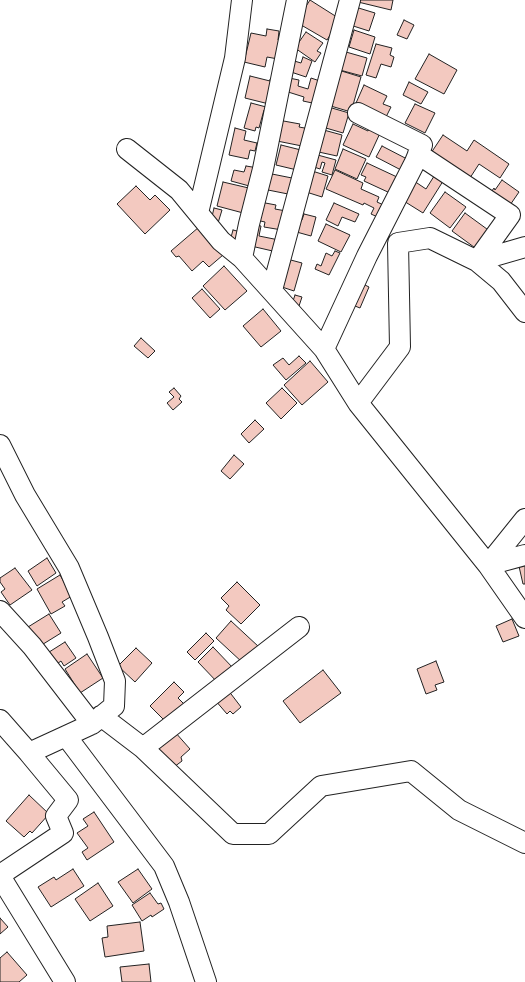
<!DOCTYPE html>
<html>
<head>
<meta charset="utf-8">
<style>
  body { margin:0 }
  canvas { display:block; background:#fff }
</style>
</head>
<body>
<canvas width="525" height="982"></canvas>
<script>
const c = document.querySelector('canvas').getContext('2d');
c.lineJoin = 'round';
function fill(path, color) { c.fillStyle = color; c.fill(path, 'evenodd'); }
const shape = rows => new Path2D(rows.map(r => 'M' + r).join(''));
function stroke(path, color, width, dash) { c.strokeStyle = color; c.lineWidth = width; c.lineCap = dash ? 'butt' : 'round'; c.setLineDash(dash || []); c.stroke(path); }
const building = shape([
  [310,0,340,19,327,40,296,22,310,0],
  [359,0,393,0,391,10,358,2,359,0],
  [352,6,375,13,369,31,347,24,352,6],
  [404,20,414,25,407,39,397,35,404,20],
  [267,29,279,31,278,40,282,40,278,59,267,57,265,67,244,62,251,33,266,36,267,29],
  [354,30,375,37,370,54,349,47,354,30],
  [306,32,323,43,317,51,321,53,315,62,295,48,306,32],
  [376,44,392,48,390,55,394,57,391,67,381,64,376,78,366,75,376,44],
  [346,52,367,58,362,76,336,69,346,52],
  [429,54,457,70,444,94,415,79,429,54],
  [303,57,312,61,306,77,288,71,291,60,301,63,303,57],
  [335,69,361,77,351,112,324,104,335,69],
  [250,76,270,81,270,79,275,80,269,104,245,98,250,76],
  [289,78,299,80,298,86,308,89,311,78,323,82,317,104,303,101,304,97,285,91,289,78],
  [409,82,428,92,421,104,403,95,409,82],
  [364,85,387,96,383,104,391,107,386,117,356,103,364,85],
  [251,103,270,108,269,112,264,110,259,128,256,127,255,131,244,128,251,103],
  [415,104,435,113,425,133,405,123,415,104],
  [325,106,349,113,343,133,319,126,325,106],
  [278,120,300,124,299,127,310,129,307,147,272,140,278,120],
  [353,124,368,131,371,126,381,131,369,157,343,145,353,124],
  [235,128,246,131,244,140,257,143,255,151,250,150,248,159,229,155,235,128],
  [320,129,342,135,337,156,314,151,320,129],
  [443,135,467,151,474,140,509,164,500,178,479,164,468,181,429,156,443,135],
  [281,145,301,150,297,170,276,165,281,145],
  [382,146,407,159,401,170,376,157,382,146],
  [343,149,366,159,357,179,335,169,343,149],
  [314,154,336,160,332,175,322,172,325,163,322,162,320,169,314,167,314,154],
  [367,163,397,177,390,193,364,181,366,177,361,175,367,163],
  [246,166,258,168,253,187,231,181,234,170,244,172,246,166],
  [309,170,328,176,322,197,303,191,309,170],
  [335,170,363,183,361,189,379,197,377,202,388,207,382,219,371,214,374,208,364,203,363,205,326,189,335,170],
  [267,173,292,178,288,194,263,189,267,173],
  [436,173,445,178,423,213,399,198,411,179,426,189,436,173],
  [502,180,519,192,508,208,489,195,494,188,495,190,502,180],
  [223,182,253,189,247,214,217,206,223,182],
  [136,186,150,200,155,195,170,210,145,234,117,204,136,186],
  [445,192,466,207,450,228,430,213,445,192],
  [260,202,276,205,275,209,286,211,282,230,264,227,265,222,256,220,260,202],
  [334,203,359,214,355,222,342,217,338,226,326,220,334,203],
  [214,208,222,210,218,223,211,221,214,208],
  [465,213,491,232,478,250,452,231,465,213],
  [304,214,316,217,311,236,293,231,297,219,302,220,304,214],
  [326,224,350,235,341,252,318,241,326,224],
  [256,225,261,226,259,236,279,240,277,252,251,246,256,225],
  [199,227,223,255,209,267,203,261,192,271,179,256,176,257,171,251,199,227],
  [233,230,241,232,238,243,230,241,233,230],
  [335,251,340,253,329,275,315,269,317,264,321,266,326,253,332,256,335,251],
  [287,259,302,263,294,291,279,286,287,259],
  [224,266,247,291,225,310,203,286,224,266],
  [359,282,369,287,360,308,350,304,359,282],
  [202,289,220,309,210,318,192,298,202,289],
  [295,295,302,297,299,306,292,304,295,295],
  [263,309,281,331,261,347,243,326,263,309],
  [141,338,155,351,148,358,134,346,141,338],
  [299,356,306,363,286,380,273,365,283,358,289,365,299,356],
  [310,361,328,382,302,405,284,385,310,361],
  [174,388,181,396,179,399,182,402,173,410,167,403,174,397,169,392,174,388],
  [282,388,297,403,281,419,266,403,282,388],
  [255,420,264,429,249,443,241,434,255,420],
  [234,455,244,464,230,479,221,471,234,455],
  [47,558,56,573,37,586,28,571,47,558],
  [525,561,525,584,523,584,518,562,525,561],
  [15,568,32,590,10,605,1,592,5,589,0,582,0,578,15,568],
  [60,575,72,596,62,602,65,606,51,614,37,589,60,575],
  [237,582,260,605,241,624,226,610,229,606,221,598,237,582],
  [49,614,61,633,40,646,28,627,49,614],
  [512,619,519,636,503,642,496,626,512,619],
  [231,621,259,647,243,663,216,638,231,621],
  [206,633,214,641,195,660,187,652,206,633],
  [65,642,76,658,64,666,61,661,54,666,46,654,65,642],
  [213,647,234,669,219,684,198,662,213,647],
  [136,648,152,663,135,682,118,666,136,648],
  [87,654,103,678,80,693,65,669,87,654],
  [436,661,444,682,435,685,437,690,426,694,417,669,436,661],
  [323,670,341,693,300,723,283,701,323,670],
  [174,682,184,692,178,698,186,706,168,724,150,706,174,682],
  [228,690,241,707,233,714,230,711,227,714,215,700,228,690],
  [175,732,190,749,181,757,182,761,174,767,156,748,175,732],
  [29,795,49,814,32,833,30,831,24,837,6,821,29,795],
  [94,812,114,842,87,860,82,852,88,848,77,833,88,826,83,819,94,812],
  [73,869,84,886,51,907,38,887,54,877,56,880,73,869],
  [138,869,152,889,133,903,118,882,138,869],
  [98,883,113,906,90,921,75,899,98,883],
  [150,893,158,904,161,903,164,909,152,917,151,915,142,921,132,905,150,893],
  [0,918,8,927,0,934,0,918],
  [140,922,144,951,105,957,102,938,108,937,107,926,140,922],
  [7,952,27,975,19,982,0,982,0,958,7,952],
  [149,964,151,982,122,982,120,967,149,964]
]);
fill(building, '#f3c9c0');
stroke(building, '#222', 1);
const minor = shape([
  [127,149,179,190,221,241,242,258,324,349,358,403,488,565,525,618],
  [198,213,235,58,242,0],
  [242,258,249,224,263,169,297,0],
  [477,261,501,281,525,312],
  [477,261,525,247],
  [272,290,350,0],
  [324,349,367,256,415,162,422,145,358,113],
  [358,403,400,347,398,243,430,238,477,261,510,215,418,154],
  [0,445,25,495,69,568,98,637,115,681,114,706,92,724,66,736],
  [488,565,525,519],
  [488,565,525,555],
  [0,611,32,646,92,724],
  [101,716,143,748,299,627],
  [0,720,29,753],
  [143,748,233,834,269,834,321,786,411,771,459,810,525,843],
  [0,875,63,833,56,816,68,800,29,753,66,736,164,866,179,902,206,982],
  [0,876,65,982]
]);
stroke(minor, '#222', 22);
stroke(minor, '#fff', 20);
</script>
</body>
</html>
